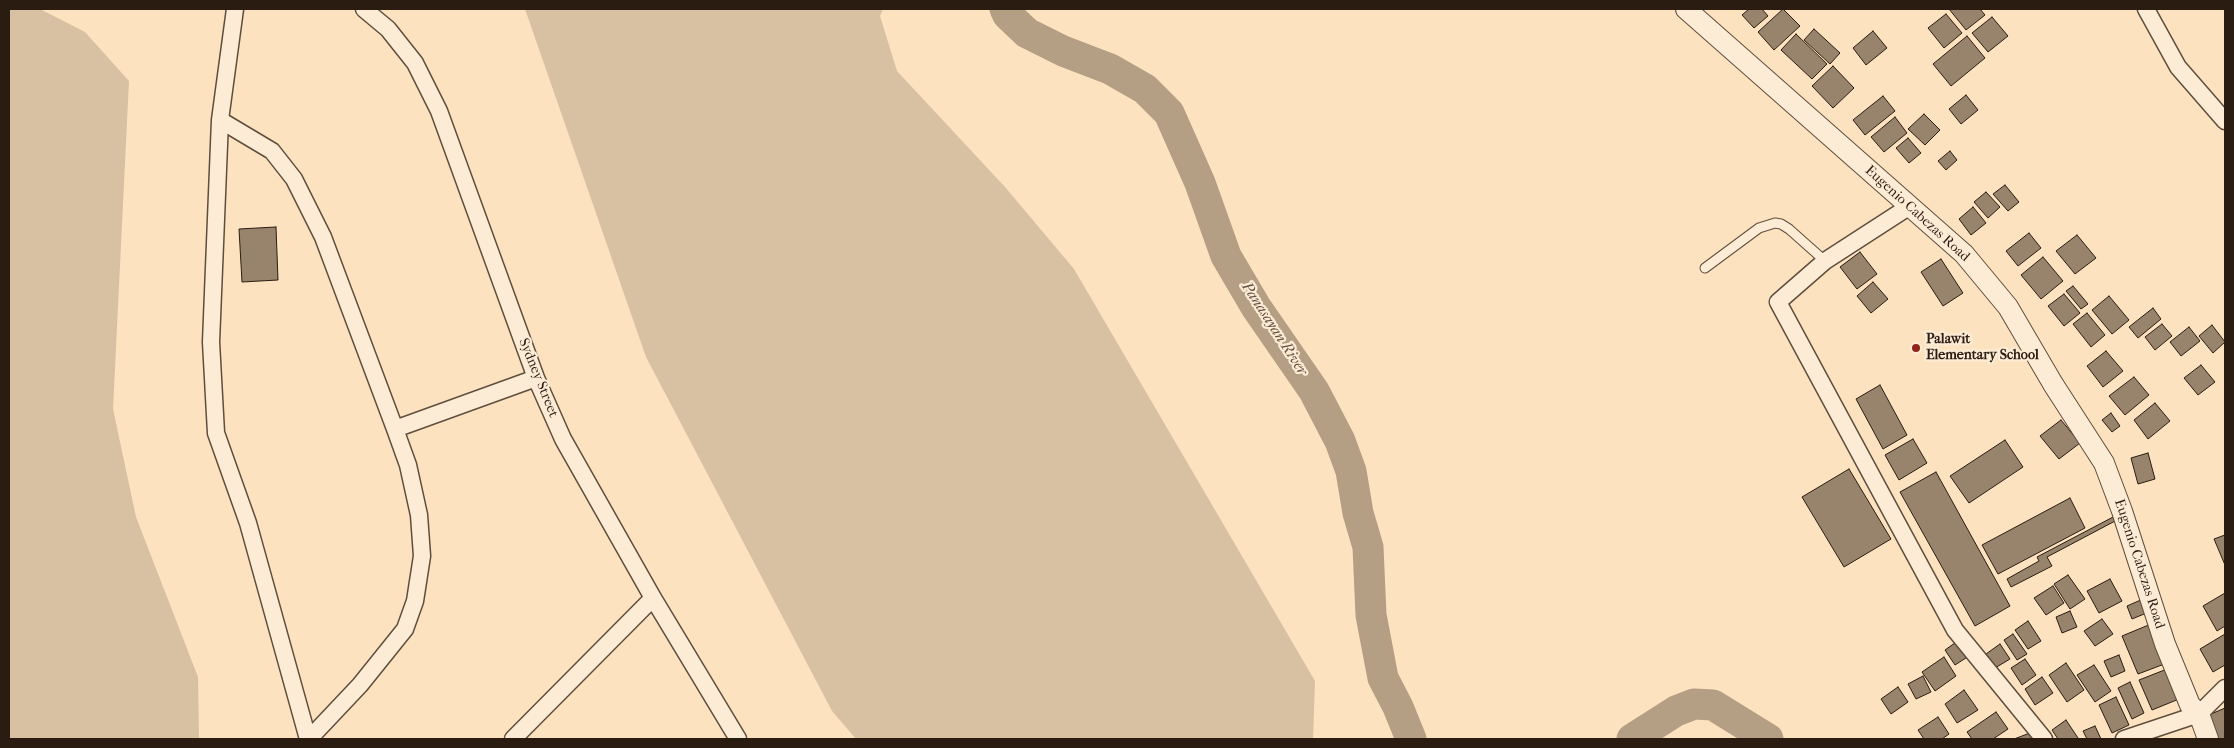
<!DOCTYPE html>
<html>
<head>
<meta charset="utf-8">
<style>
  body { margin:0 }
  #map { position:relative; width:2234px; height:748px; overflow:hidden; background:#fce2bf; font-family:"IM FELL French Canon",serif }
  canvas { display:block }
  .frame { position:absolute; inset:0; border:10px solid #2b1c12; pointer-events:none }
</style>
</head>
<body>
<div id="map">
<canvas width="2234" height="748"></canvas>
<div class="frame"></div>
</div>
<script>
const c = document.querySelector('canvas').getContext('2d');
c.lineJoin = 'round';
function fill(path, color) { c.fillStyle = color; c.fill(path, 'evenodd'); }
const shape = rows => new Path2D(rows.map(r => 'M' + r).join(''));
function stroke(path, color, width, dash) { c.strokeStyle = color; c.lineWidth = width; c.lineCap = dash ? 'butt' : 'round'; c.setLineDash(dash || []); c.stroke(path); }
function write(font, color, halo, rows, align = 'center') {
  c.font = font + ' "IM FELL French Canon",serif'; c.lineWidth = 4.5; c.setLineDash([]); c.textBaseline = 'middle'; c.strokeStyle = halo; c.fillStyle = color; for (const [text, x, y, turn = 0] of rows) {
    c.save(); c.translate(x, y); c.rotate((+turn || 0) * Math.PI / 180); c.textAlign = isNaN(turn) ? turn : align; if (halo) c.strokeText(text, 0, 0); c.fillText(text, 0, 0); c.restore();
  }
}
fill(shape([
  [9,9,40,9,85,32,129,81,113,409,136,517,198,677,199,739,9,739],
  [525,9,883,9,880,16,897,71,1005,187,1074,269,1315,681,1313,739,856,739,832,711,646,357]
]), '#d8c0a2');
stroke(shape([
  [1005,9,1008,15,1027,33,1063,51,1110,69,1145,89,1169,113,1200,183,1226,256,1256,307,1314,391,1340,441,1351,471,1358,513,1368,547,1371,615,1383,678,1398,707,1411,739],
  [1632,739,1676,711,1694,704,1713,705,1768,739]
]), '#b59f84', 31);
const building = shape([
  [1749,9,1762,9,1768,16,1754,28,1742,15,1749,9],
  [1783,9,1800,26,1774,50,1758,32,1783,9],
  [1949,9,1980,9,1985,15,1966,30,1949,9],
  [1946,14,1962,33,1944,48,1928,28,1946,14],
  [1992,17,2008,36,1988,52,1972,33,1992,17],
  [1814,29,1840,53,1830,64,1804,40,1814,29],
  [1873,31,1887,48,1866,65,1853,48,1873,31],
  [1796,34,1827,64,1812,79,1781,50,1796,34],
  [1967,36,1985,58,1951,86,1933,64,1967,36],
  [1833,66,1854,88,1833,108,1812,86,1833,66],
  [1966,95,1978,110,1961,124,1949,109,1966,95],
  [1883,96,1895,111,1865,135,1853,120,1883,96],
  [1924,114,1940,130,1925,145,1908,129,1924,114],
  [1895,117,1907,133,1884,152,1871,137,1895,117],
  [1908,138,1921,153,1909,163,1896,148,1908,138],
  [1950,151,1957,160,1946,170,1938,161,1950,151],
  [2005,185,2019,202,2008,211,1993,194,2005,185],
  [1986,192,2000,207,1988,218,1974,202,1986,192],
  [1973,207,1986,223,1971,235,1959,219,1973,207],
  [276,227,278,280,242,282,239,229,276,227],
  [2029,233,2041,248,2018,266,2006,251,2029,233],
  [2077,235,2096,258,2075,274,2056,251,2077,235],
  [1860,252,1877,274,1857,289,1840,267,1860,252],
  [2043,257,2063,281,2041,299,2021,275,2043,257],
  [1941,259,1963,293,1943,306,1921,272,1941,259],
  [1873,282,1888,299,1871,313,1857,296,1873,282],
  [2073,286,2088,304,2081,309,2066,291,2073,286],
  [2064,294,2080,313,2064,326,2048,306,2064,294],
  [2109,296,2129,320,2112,334,2092,310,2109,296],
  [2153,308,2161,319,2138,338,2129,327,2153,308],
  [2087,313,2105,335,2091,347,2073,324,2087,313],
  [2162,324,2172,336,2155,350,2145,337,2162,324],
  [2212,325,2225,342,2213,353,2199,336,2212,325],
  [2189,327,2200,341,2181,356,2170,342,2189,327],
  [2106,351,2123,371,2103,387,2087,366,2106,351],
  [2201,365,2215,382,2198,395,2184,378,2201,365],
  [2134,377,2149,395,2125,415,2109,396,2134,377],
  [1880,385,1907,435,1883,449,1856,399,1880,385],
  [2155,403,2170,421,2148,439,2134,420,2155,403],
  [2111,413,2120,426,2112,432,2102,420,2111,413],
  [2061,420,2080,443,2059,459,2040,436,2061,420],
  [1913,439,1927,463,1899,480,1885,455,1913,439],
  [2005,440,2023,467,1969,503,1950,476,2005,440],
  [2148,453,2155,479,2138,484,2131,458,2148,453],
  [1849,469,1891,539,1844,567,1802,497,1849,469],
  [1936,472,2010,606,1975,626,1900,492,1936,472],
  [2070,498,2085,528,1998,574,1982,545,2070,498],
  [2115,516,2117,520,2047,557,2052,566,2011,587,2007,579,2039,561,2037,557,2115,516],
  [2225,535,2225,565,2214,539,2225,535],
  [2068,575,2085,599,2070,609,2054,584,2068,575],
  [2110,579,2122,601,2099,613,2087,591,2110,579],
  [2053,586,2064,603,2046,615,2034,598,2053,586],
  [2225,593,2225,626,2217,631,2203,606,2225,593],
  [2143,599,2149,612,2132,619,2127,606,2143,599],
  [2070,611,2077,627,2062,633,2056,617,2070,611],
  [2102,619,2113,634,2095,646,2084,631,2102,619],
  [2028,621,2041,641,2028,649,2015,630,2028,621],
  [2151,624,2167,663,2138,674,2122,636,2151,624],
  [2013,634,2027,654,2017,660,2004,640,2013,634],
  [2225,634,2225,665,2213,672,2200,649,2225,634],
  [1959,640,1969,656,1955,665,1945,650,1959,640],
  [2000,644,2010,659,1995,668,1986,654,2000,644],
  [2119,655,2125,671,2111,677,2104,661,2119,655],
  [1944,657,1956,676,1935,691,1922,672,1944,657],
  [2025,659,2036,675,2022,685,2011,668,2025,659],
  [2066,663,2084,690,2067,702,2049,675,2066,663],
  [2094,665,2111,691,2095,702,2077,675,2094,665],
  [2167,669,2179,699,2152,710,2139,680,2167,669],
  [1923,676,1931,692,1916,699,1908,684,1923,676],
  [2042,677,2053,693,2035,705,2025,689,2042,677],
  [2130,682,2144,713,2132,719,2118,688,2130,682],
  [1898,687,1908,702,1891,714,1881,699,1898,687],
  [1964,690,1978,710,1957,723,1945,704,1964,690],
  [2116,697,2129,725,2112,733,2099,705,2116,697],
  [2225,708,2225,739,2214,739,2204,717,2225,708],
  [1996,712,2008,729,1993,739,1972,739,1967,732,1996,712],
  [1938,717,1949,734,1942,739,1924,739,1918,730,1938,717],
  [2066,720,2078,738,2077,739,2058,739,2052,730,2066,720],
  [2095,726,2101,739,2087,739,2083,731,2095,726],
  [2030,733,2033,739,2014,739,2030,733]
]);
fill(building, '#98836c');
stroke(building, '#2b1c12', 1);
const service = shape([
  [1705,268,1759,228,1775,223,1781,224,1789,229,1825,261]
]);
const minor = shape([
  [235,9,220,120,211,342,216,433,248,523,308,739],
  [364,9,388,29,415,63,439,111,536,378,563,439,653,598,738,739],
  [2146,9,2178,67,2225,121],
  [220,120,272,151,294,179,323,237,395,429,408,465,419,515,422,556,415,601,405,629,360,685,309,739],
  [1910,206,1825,261,1778,302,1955,630,2044,739],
  [395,429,536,378],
  [513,739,653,598],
  [2124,739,2199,714,2225,688]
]);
const tertiary = shape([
  [1686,9,1964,254,2008,307,2053,384,2104,463,2122,511,2165,644,2190,705,2199,714,2208,739]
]);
stroke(service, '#5f4e3d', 11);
stroke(minor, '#5f4e3d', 19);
stroke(tertiary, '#5f4e3d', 22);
stroke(service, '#fdecd5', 9);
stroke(minor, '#fdecd5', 16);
stroke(tertiary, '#fdecd5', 20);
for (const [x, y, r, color] of [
  [1916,348,5,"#8f2418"]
]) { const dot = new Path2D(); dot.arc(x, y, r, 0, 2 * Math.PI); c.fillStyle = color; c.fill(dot); stroke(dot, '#fdecd5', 2); }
write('14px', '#2b1c12', '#fdecd5', [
  ["Eugenio Cabezas Road",1917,214,42],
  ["Sydney Street",538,378,68],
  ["Eugenio Cabezas Road",2139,564,72]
]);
write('bold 14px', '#2b1c12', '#fdecd5', [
  ["Palawit",1926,340],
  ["Elementary School",1926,356]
], 'left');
write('italic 15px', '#625040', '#fdecd5', [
  ["Panasayan River",1274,329,57]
]);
</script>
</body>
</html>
